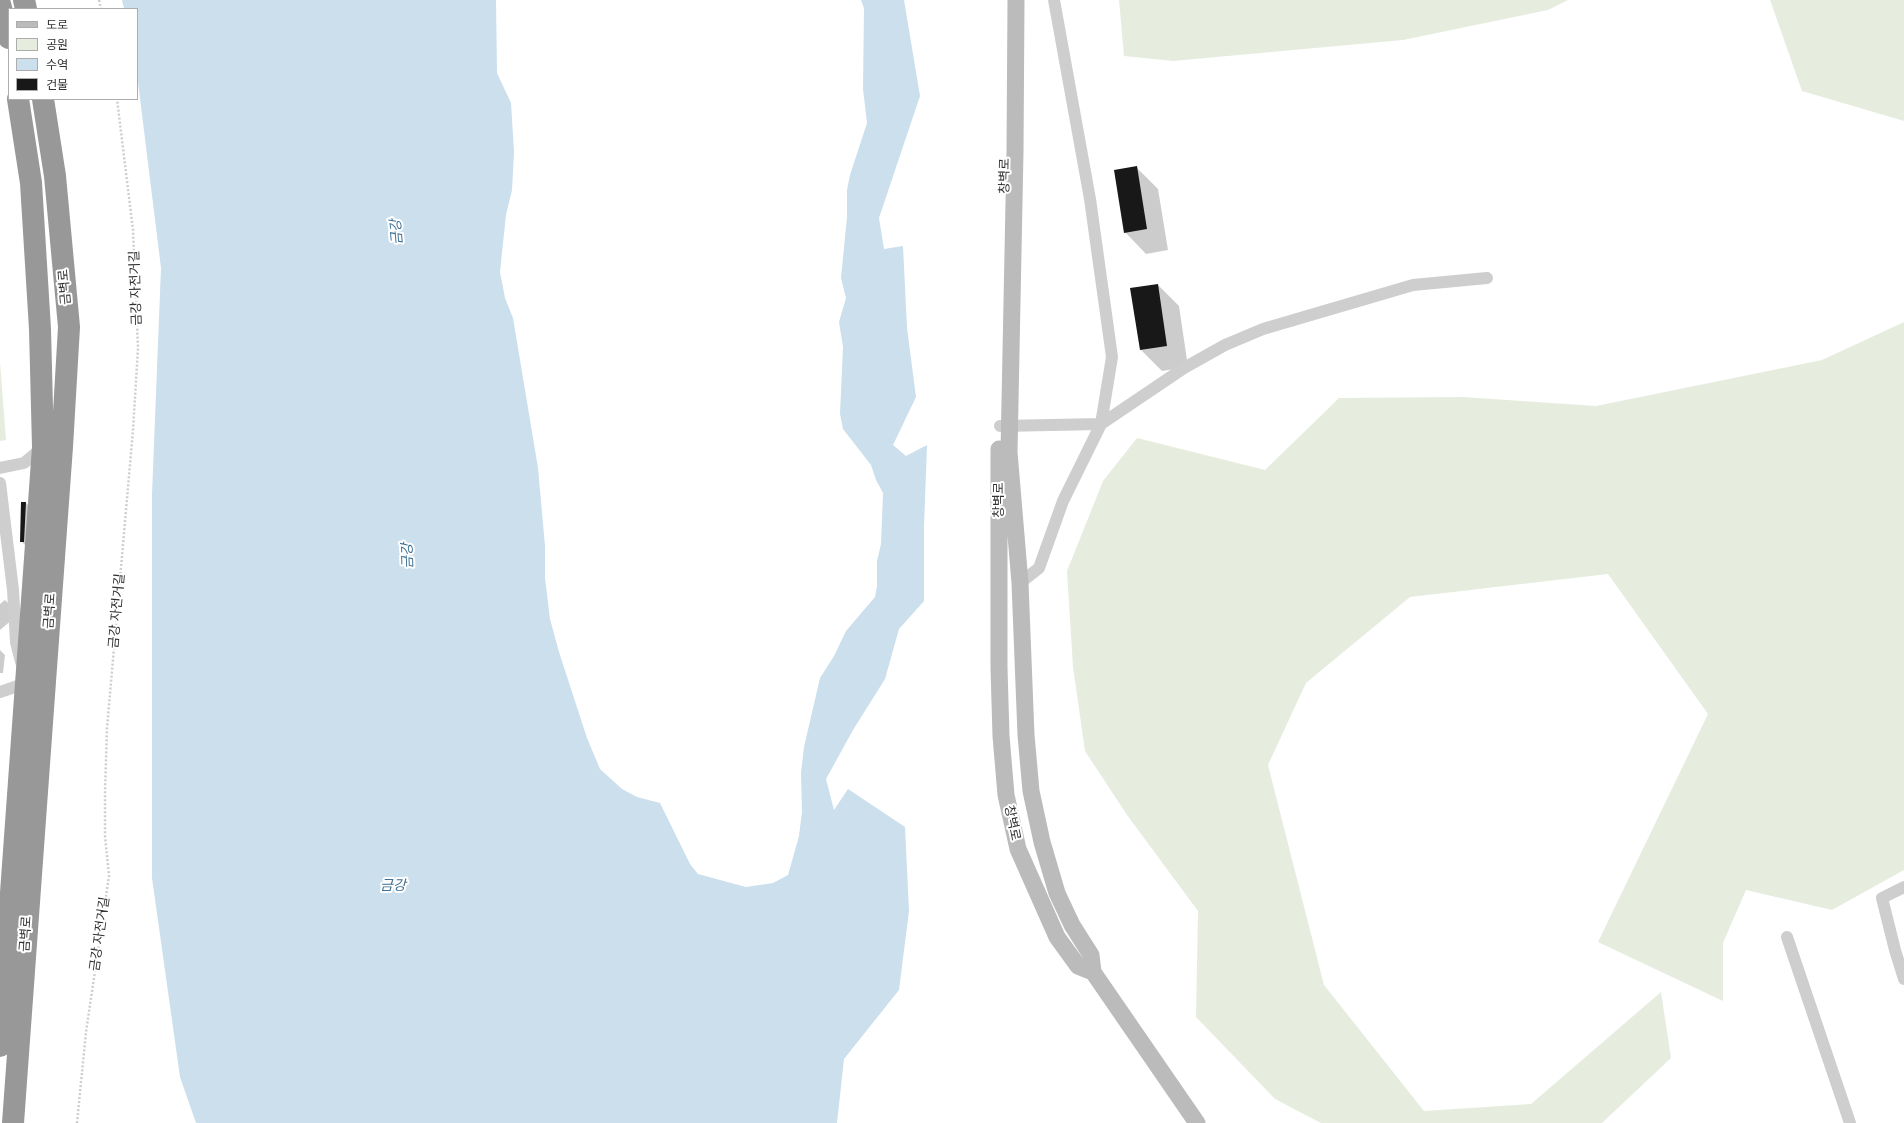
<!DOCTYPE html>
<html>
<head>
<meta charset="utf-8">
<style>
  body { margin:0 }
  #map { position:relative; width:1904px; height:1123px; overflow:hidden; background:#fff; font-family:"Open Sans","Noto Sans KR",sans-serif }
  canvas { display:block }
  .legend { position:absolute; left:8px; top:8px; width:130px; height:92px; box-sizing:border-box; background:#fff; border:1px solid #adadad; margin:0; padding:5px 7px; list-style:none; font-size:12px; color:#313131 }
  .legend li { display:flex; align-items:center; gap:8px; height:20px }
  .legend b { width:20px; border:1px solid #adadad }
</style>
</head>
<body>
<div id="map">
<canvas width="1904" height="1123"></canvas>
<ul class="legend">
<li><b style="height:5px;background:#bbb"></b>도로</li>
<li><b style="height:11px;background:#e6eddf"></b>공원</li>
<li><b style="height:11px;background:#cbdfed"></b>수역</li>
<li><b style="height:11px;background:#181818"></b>건물</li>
</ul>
</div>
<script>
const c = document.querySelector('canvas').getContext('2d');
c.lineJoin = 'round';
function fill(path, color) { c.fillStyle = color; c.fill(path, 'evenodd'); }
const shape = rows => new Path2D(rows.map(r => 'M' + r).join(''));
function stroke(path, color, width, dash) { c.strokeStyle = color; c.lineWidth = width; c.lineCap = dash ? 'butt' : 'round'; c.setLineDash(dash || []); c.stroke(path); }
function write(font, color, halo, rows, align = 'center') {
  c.font = font + ' "Open Sans","Noto Sans KR",sans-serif'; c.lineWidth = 4; c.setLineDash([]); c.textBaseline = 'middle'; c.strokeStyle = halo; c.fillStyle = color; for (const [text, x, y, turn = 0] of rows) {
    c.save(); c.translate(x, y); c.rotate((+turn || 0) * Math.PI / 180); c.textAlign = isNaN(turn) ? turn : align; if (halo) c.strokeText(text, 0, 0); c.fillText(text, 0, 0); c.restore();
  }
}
fill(shape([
  [1119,0,1568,0,1548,10,1403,40,1173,61,1124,56],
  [1770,0,1904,0,1904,121,1802,91],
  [1904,322,1904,870,1832,910,1746,890,1723,943,1723,1001,1598,942,1708,714,1608,574,1410,597,1306,683,1268,765,1324,985,1424,1111,1531,1104,1661,992,1671,1058,1602,1123,1321,1123,1275,1099,1196,1017,1198,911,1127,815,1085,751,1073,667,1067,571,1103,481,1137,438,1265,470,1339,398,1463,397,1596,406,1822,360],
  [0,362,6,440,0,441]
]), '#e6eddf');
fill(shape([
  [122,0,496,0,497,73,511,103,514,152,512,190,506,215,500,272,505,298,513,318,538,468,545,546,545,578,550,619,559,652,587,738,600,769,622,789,637,797,660,803,690,864,698,874,746,887,773,883,788,875,799,836,802,812,801,773,804,747,820,678,834,656,846,631,875,597,877,586,877,561,881,544,883,493,876,480,871,465,843,429,840,414,843,347,839,322,846,298,841,278,847,217,847,190,850,175,867,123,863,89,864,8,861,0,904,0,920,96,879,218,884,249,903,246,907,328,916,397,893,445,906,456,927,445,924,527,924,601,899,629,885,679,853,730,826,779,834,810,848,789,905,827,909,911,899,990,844,1059,837,1123,196,1123,180,1077,152,878,152,494,161,268,137,74,137,9,124,9]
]), '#cbdfed');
fill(shape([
  [1137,168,1158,189,1168,250,1146,254,1125,232],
  [1158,285,1179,306,1188,367,1162,371,1141,350],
  [22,503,26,503,33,510,28,548,21,541],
  [5,600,13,608,13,619,0,630,0,604],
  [0,650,5,655,3,673,0,673]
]), '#0003');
fill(shape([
  [1137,166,1147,229,1124,233,1114,170],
  [1158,284,1167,346,1140,350,1130,288],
  [21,502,26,502,24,542,20,542]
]), '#181818');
stroke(shape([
  [99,0,101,9],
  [77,1123,86,1032,109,876,105,836,105,792,107,728,133,430,138,348,133,230,117,99]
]), '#cecece', 2.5, [2, 2]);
stroke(shape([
  [1000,426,1101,424,1184,368,1225,345,1263,329,1413,285,1487,278],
  [0,468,24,463,43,447],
  [0,483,13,590,16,642,21,662],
  [1020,583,1039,568,1063,501,1101,424,1112,357,1090,199,1054,0],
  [0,692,26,683,25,680],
  [1904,887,1882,898,1895,950,1904,979],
  [1787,937,1850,1123]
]), '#cecece', 12);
stroke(shape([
  [1016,0,1015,152,1009,452,1020,583,1026,735,1031,791,1042,842,1057,893,1072,925,1091,955,1093,972,1197,1123],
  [999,449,999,668,1001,736,1006,795,1018,849,1057,937,1078,966,1093,972]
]), '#bbb', 17);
stroke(shape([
  [24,0,26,9],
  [0,4,9,38],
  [0,1046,43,447,40,329,31,183,18,99],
  [13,1123,62,447,69,327,55,176,43,99]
]), '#989898', 22);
write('13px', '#313131', '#fff', [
  ["창벽로",1005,176,-89],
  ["금벽로",65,287,-95],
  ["금강 자전거길",136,288,-92],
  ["창벽로",999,500,-90],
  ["금벽로",50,611,-86],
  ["금강 자전거길",117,611,-85],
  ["창벽로",1012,823,78],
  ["금벽로",26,934,-86],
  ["금강 자전거길",100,934,-82]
]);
write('italic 14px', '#3d7094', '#fff', [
  ["금강",397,232,-95],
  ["금강",408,556,-92],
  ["금강",393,886]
]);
</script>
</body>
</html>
